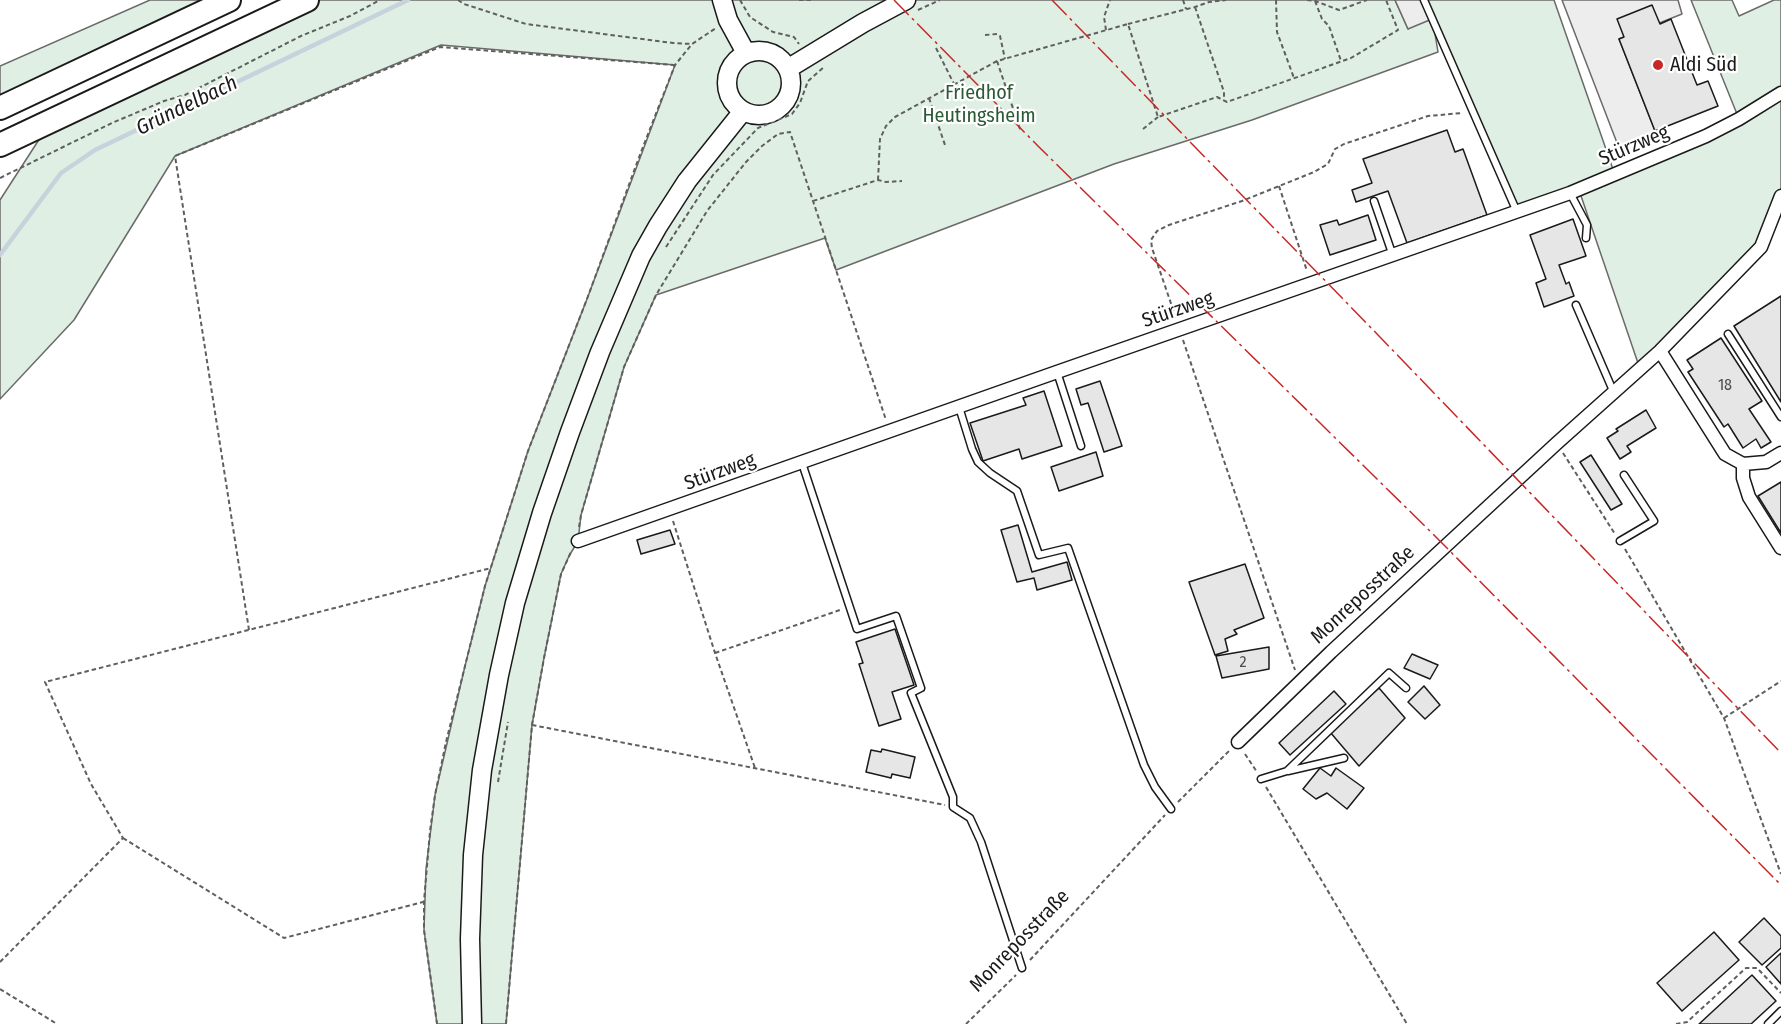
<!DOCTYPE html>
<html>
<head>
<meta charset="utf-8">
<style>
  body { margin:0 }
  canvas { display:block; background:#fff }
</style>
</head>
<body>
<canvas width="1781" height="1024"></canvas>
<script>
const c = document.querySelector('canvas').getContext('2d');
c.lineJoin = 'round';
function fill(path, color) { c.fillStyle = color; c.fill(path, 'evenodd'); }
const shape = rows => new Path2D(rows.map(r => 'M' + r).join(''));
function stroke(path, color, width, dash) { c.strokeStyle = color; c.lineWidth = width; c.lineCap = dash ? 'butt' : 'round'; c.setLineDash(dash || []); c.stroke(path); }
function write(font, color, halo, rows, align = 'center') {
  c.font = font + ' "Fira Sans Condensed",sans-serif'; c.lineWidth = 4.5; c.setLineDash([]); c.textBaseline = 'middle'; c.strokeStyle = halo; c.fillStyle = color; for (const [text, x, y, turn = 0] of rows) {
    c.save(); c.translate(x, y); c.rotate((+turn || 0) * Math.PI / 180); c.textAlign = isNaN(turn) ? turn : align; if (halo) c.strokeText(text, 0, 0); c.fillText(text, 0, 0); c.restore();
  }
}
const green = shape([
  [150,0,229,0,0,108,0,66,150,0],
  [307,0,1395,0,1408,29,1424,0,1554,0,1615,175,1739,119,1691,0,1732,0,1739,16,1774,0,1781,0,1781,196,1761,247,1640,369,1579,190,1517,212,1433,22,1438,52,1252,120,1114,164,836,270,825,238,656,295,624,367,581,515,578,541,569,556,561,574,544,658,532,725,506,1024,437,1024,424,930,426,869,435,795,465,666,485,586,528,451,587,299,675,65,441,45,175,156,74,320,0,399,0,200,51,121,307,0]
]);
fill(green, '#e0efe3');
stroke(green, '#6a6a6a', 1.5);
const parking = shape([
  [1395,0,1424,0,1432,19,1408,29,1395,0],
  [1562,0,1678,0,1682,14,1619,39,1655,131,1619,148,1562,0]
]);
fill(parking, '#ededed');
stroke(parking, '#6a6a6a', 1.5);
stroke(shape([
  [0,255,61,173,95,150,408,0]
]), '#c6d2dc', 4.5);
const building = shape([
  [1652,5,1660,24,1671,19,1697,85,1708,81,1718,106,1655,131,1619,39,1624,37,1617,19,1652,5],
  [1447,130,1455,152,1463,149,1487,215,1407,243,1388,191,1356,202,1352,190,1372,183,1363,159,1447,130],
  [1368,215,1376,240,1330,255,1320,225,1337,220,1339,225,1368,215],
  [1573,219,1586,256,1559,265,1566,284,1569,282,1574,296,1544,307,1536,283,1546,279,1530,235,1573,219],
  [1781,296,1781,402,1734,326,1781,296],
  [1721,338,1762,401,1749,409,1771,442,1761,448,1756,439,1743,448,1728,424,1724,427,1688,372,1693,369,1687,360,1721,338],
  [1100,381,1122,446,1104,452,1088,403,1081,405,1076,389,1100,381],
  [1044,391,1062,446,1022,459,1019,449,983,461,970,423,1026,405,1023,398,1044,391],
  [1646,410,1656,428,1627,446,1631,452,1620,459,1607,438,1618,431,1616,429,1646,410],
  [1096,452,1103,476,1059,491,1051,467,1096,452],
  [1591,455,1622,504,1611,510,1580,462,1591,455],
  [1781,482,1781,533,1758,496,1781,482],
  [1018,525,1032,572,1067,562,1072,580,1037,590,1034,578,1017,582,1001,530,1018,525],
  [670,530,675,544,641,554,637,540,670,530],
  [1245,564,1264,618,1234,630,1237,634,1225,639,1228,651,1215,655,1189,582,1245,564],
  [895,629,914,685,892,692,901,719,879,726,859,664,863,663,856,642,895,629],
  [1269,647,1269,669,1222,678,1216,656,1269,647],
  [1412,654,1438,665,1430,679,1404,668,1412,654],
  [1424,686,1440,705,1425,719,1408,702,1424,686],
  [1379,688,1405,718,1359,766,1330,732,1379,688],
  [1334,691,1346,704,1290,755,1279,743,1334,691],
  [882,749,915,757,910,778,892,774,891,778,866,772,871,750,881,752,882,749],
  [1320,768,1331,776,1336,768,1364,788,1347,809,1327,793,1316,799,1303,789,1320,768],
  [1764,918,1781,936,1781,948,1762,965,1739,942,1764,918],
  [1714,932,1739,960,1682,1011,1657,983,1714,932],
  [1781,953,1781,984,1766,967,1781,953],
  [1752,975,1776,1001,1751,1024,1699,1024,1752,975]
]);
fill(building, '#e6e6e6');
stroke(building, '#1a1a1a', 1.5);
const lane = shape([
  [1424,0,1517,212],
  [1570,193,1587,225,1586,238],
  [1374,201,1393,256],
  [1576,305,1614,393],
  [1728,334,1781,417],
  [1057,372,1081,446],
  [959,407,972,449,978,462,990,473,1017,491,1039,555,1068,548,1144,765,1155,787,1171,809],
  [802,463,857,629,896,616,921,688,911,693,953,797,953,807,970,818,981,842,1022,968],
  [1620,541,1654,521,1624,475],
  [1288,771,1344,758],
  [1261,779,1287,771,1389,673,1406,688],
  [1768,1024,1781,1011]
]);
const street = shape([
  [1660,351,1725,454,1743,464,1766,462,1781,453],
  [1743,464,1743,478,1749,497,1781,548],
  [578,541,1057,372,1570,193,1706,136,1739,119,1781,93],
  [1238,742,1331,652,1557,443,1660,351,1761,247,1781,196]
]);
const secondary = shape([
  [722,0,728,20,746,53],
  '727 83a32 32 0 1 1 64 0a32 32 0 1 1-64 0Z',
  [789,68,863,23,906,0],
  [472,1024,470,939,473,855,482,770,499,675,515,603,542,513,570,432,600,352,641,256,658,226,687,181,743,111]
]);
const highway = shape([
  [0,108,229,0],
  [0,145,307,0]
]);
stroke(lane, '#1a1a1a', 9);
stroke(street, '#1a1a1a', 15);
stroke(secondary, '#1a1a1a', 21);
stroke(highway, '#1a1a1a', 26);
stroke(shape([
  [458,0,464,4,526,24,673,43,692,44],
  [740,0,750,17,773,32,794,37,799,44],
  [799,0,812,0],
  [1183,0,1186,9],
  [1276,0,1277,32,1294,78],
  [1307,0,1315,1,1339,10,1367,0],
  [1315,1,1322,19,1329,26,1341,61],
  [1195,7,1224,92,1224,101],
  [918,10,940,0],
  [1128,24,1195,7,1209,2,1226,0],
  [1106,30,1104,17,1110,0],
  [985,35,997,34,1000,36,1005,59],
  [936,48,954,84],
  [997,61,1021,132],
  [929,98,945,145],
  [1143,129,1158,117],
  [0,178,112,123,164,101,185,95,301,36,350,16,380,0],
  [878,180,880,139,886,126,895,117,997,61,1128,24,1158,117,1217,97,1227,102,1351,58,1398,30,1386,0],
  [1279,186,1307,271],
  [813,201,878,180,886,182,902,181],
  [666,247,713,175,758,128,792,114,800,103,808,81,824,67],
  [1176,318,1152,248,1151,240,1157,231,1169,225,1242,201,1314,172,1328,164,1335,149,1344,144,1428,116,1462,113],
  [1183,340,1295,670],
  [1563,453,1615,534],
  [673,521,715,653,755,768],
  [579,527,581,515,624,367,656,295,707,211,746,162,762,146,778,134,790,132,886,420],
  [1625,549,1724,718,1781,874],
  [249,630,175,156,440,47,674,65],
  [715,653,840,610],
  [1724,718,1781,681],
  [532,725,945,805],
  [1245,754,1257,772],
  [498,782,508,722],
  [1266,787,1407,1024],
  [1178,802,1229,751],
  [123,838,284,938,423,902],
  [1030,960,1165,815],
  [0,962,123,838,91,784,45,682,491,568],
  [0,989,57,1024],
  [437,1024,424,930,424,901,430,831,435,795,446,742,485,586,528,451,587,299,641,152,675,65,692,44,716,28],
  [506,1024,532,725,544,658,561,574,571,552],
  [966,1024,1016,975],
  [1676,1024,1687,1022,1746,968,1757,968,1781,993]
]), '#5f5f5f', 2, [4.5, 3]);
stroke(lane, '#fff', 6);
stroke(street, '#fff', 12);
stroke(secondary, '#fff', 18);
stroke(highway, '#fff', 22);
stroke(shape([
  [894,0,1041,149,1433,534,1781,885],
  [1052,0,1378,335,1781,753]
]), '#c62828', 1.5, [21, 4.5, 3, 4.5]);
for (const [x, y, r, color] of [
  [1658,65,6,"#c62828"]
]) { const dot = new Path2D(); dot.arc(x, y, r, 0, 2 * Math.PI); c.fillStyle = color; c.fill(dot); stroke(dot, '#fff', 2); }
write('16px', '#4d4d4d', null, [
  ["18",1725,386],
  ["2",1243,663]
]);
write('20px', '#1a1a1a', '#fff', [
  ["Aldi Süd",1670,65]
], 'left');
write('20px', '#2b5a34', '#fff', [
  ["Friedhof",979,93],
  ["Heutingsheim",979,116]
]);
write('20px', '#1a1a1a', '#fff', [
  ["Stürzweg",1634,146,-23],
  ["Stürzweg",1178,310,-19],
  ["Stürzweg",720,472,-20],
  ["Monreposstraße",1363,595,-43],
  ["Monreposstraße",1020,941,-46]
]);
write('italic 21px', '#1a1a1a', '#fff', [
  ["Gründelbach",187,106,-26]
]);
</script>
</body>
</html>
